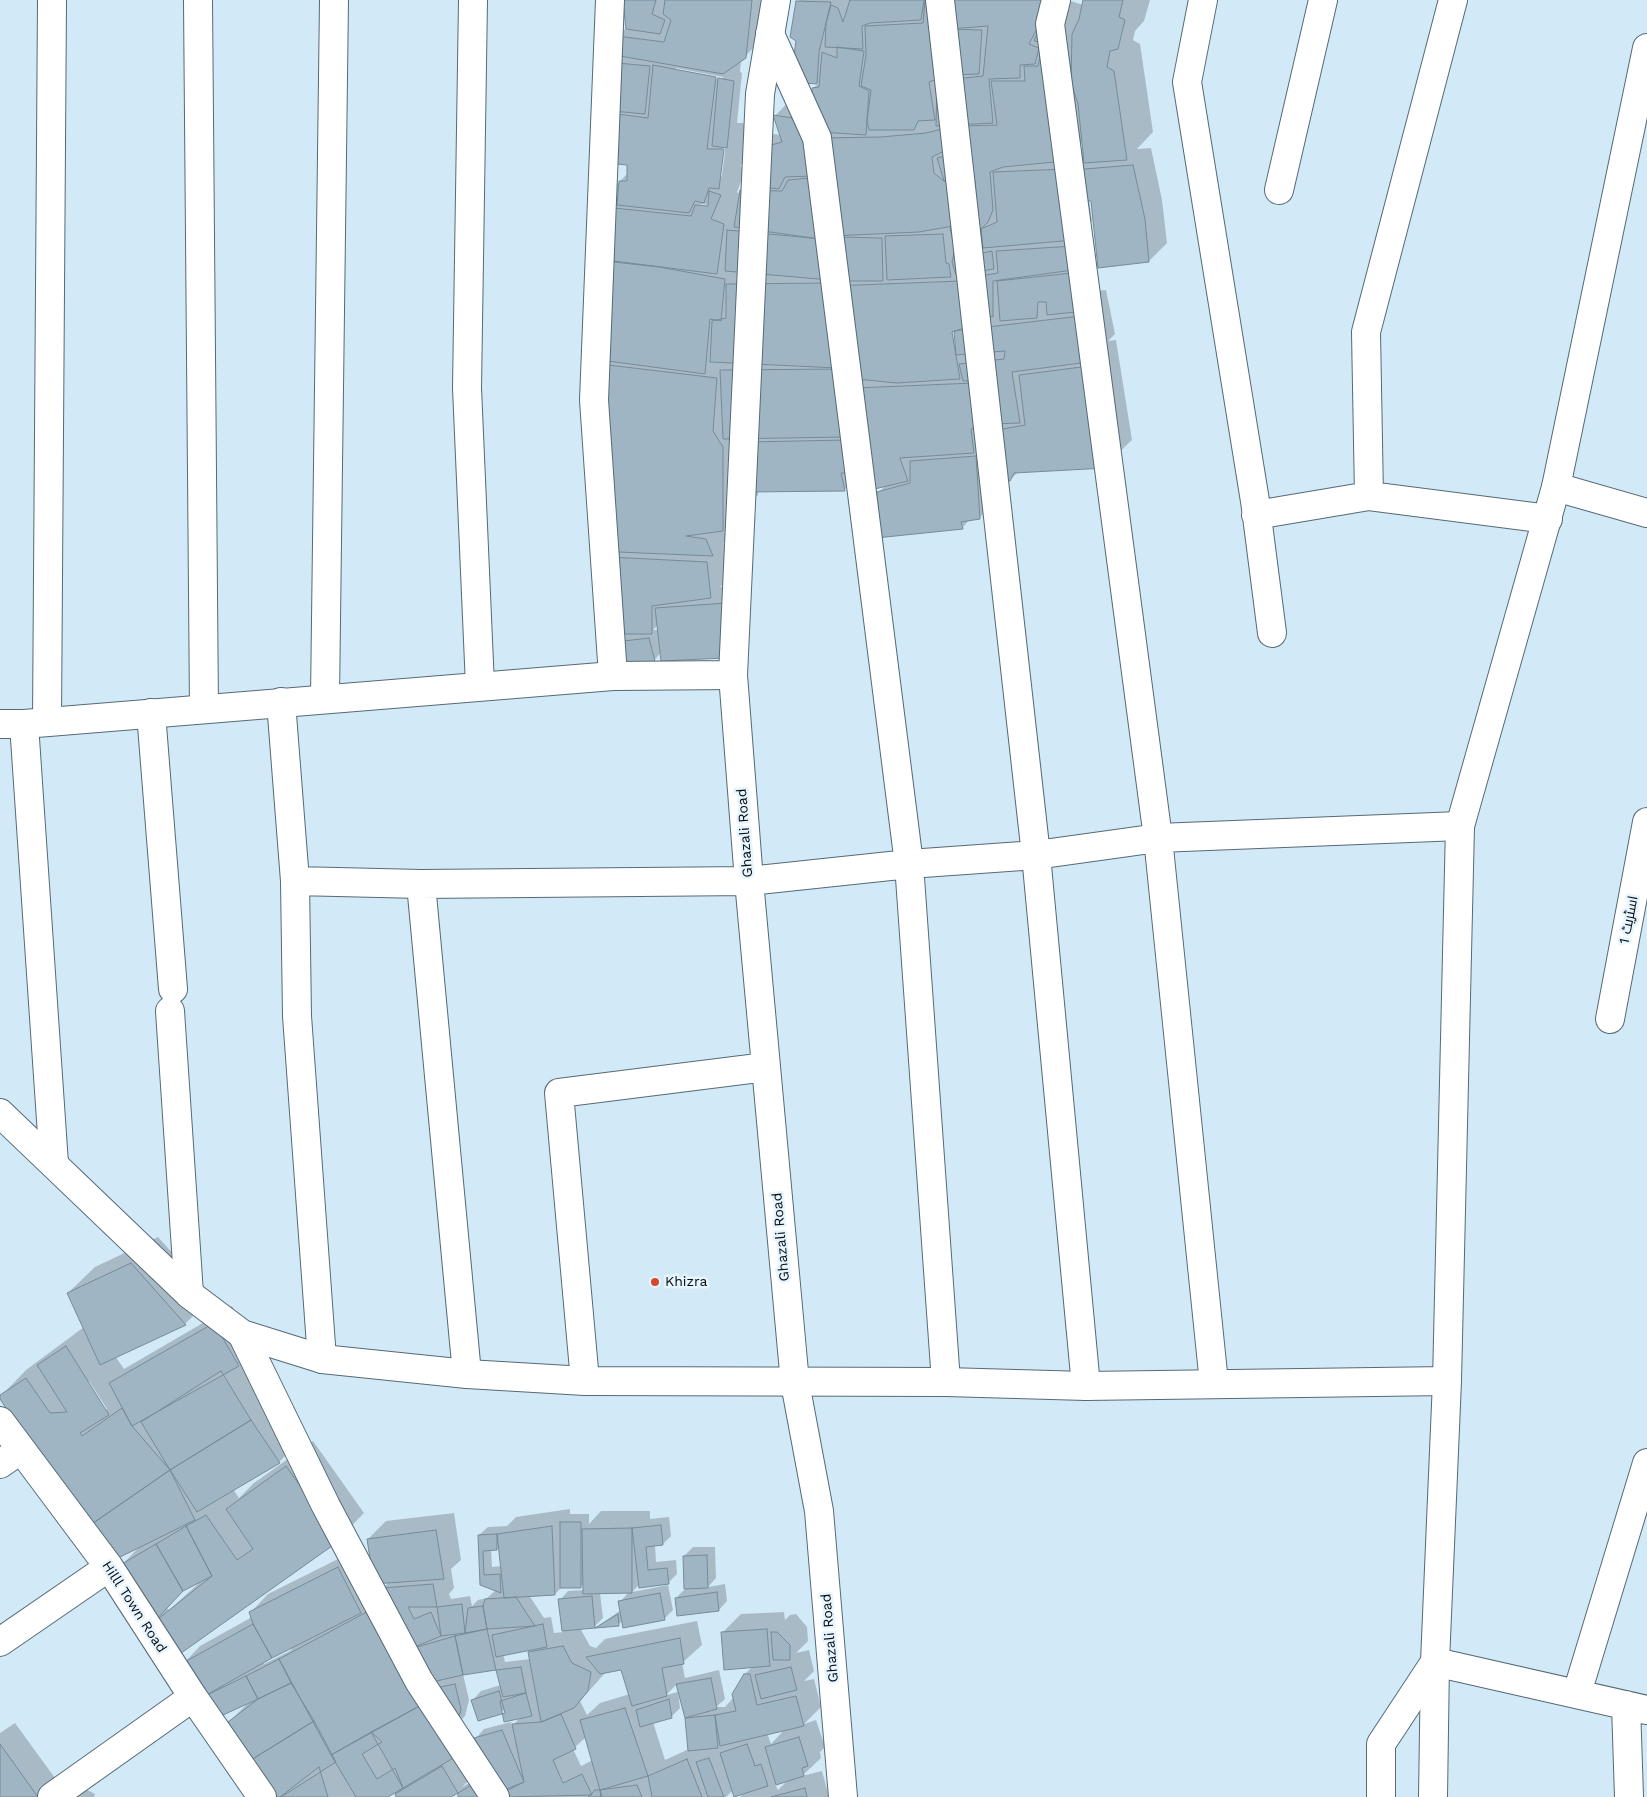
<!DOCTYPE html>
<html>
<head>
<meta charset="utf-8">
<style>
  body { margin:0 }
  canvas { display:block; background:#d2e9f8 }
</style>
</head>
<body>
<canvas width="1647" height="1797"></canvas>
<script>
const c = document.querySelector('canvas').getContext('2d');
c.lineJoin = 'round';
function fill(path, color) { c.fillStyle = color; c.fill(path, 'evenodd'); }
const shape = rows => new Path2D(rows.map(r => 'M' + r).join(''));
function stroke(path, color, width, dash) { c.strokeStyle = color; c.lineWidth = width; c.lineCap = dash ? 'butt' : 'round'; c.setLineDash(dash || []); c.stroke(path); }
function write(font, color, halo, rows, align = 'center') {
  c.font = font + ' "Work Sans",Cairo,sans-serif'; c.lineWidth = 5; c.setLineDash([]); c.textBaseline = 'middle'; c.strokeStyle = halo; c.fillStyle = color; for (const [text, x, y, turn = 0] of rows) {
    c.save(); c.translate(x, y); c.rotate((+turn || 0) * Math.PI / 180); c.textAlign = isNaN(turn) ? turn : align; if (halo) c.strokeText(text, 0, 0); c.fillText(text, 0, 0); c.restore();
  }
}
fill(shape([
  [620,0,775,0,772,30,741,60,740,72,742,73,737,123,750,123,746,153,766,133,781,135,775,116,792,98,814,101,813,88,819,83,791,81,798,40,791,36,799,0,1068,0,1083,5,1084,0,1150,0,1144,21,1135,31,1133,40,1140,44,1153,132,1137,149,1151,148,1162,200,1167,243,1149,261,1099,266,1092,200,1089,200,1092,221,1083,229,1090,229,1091,251,1086,256,1090,256,1093,291,1106,290,1115,334,1108,341,1116,340,1132,440,1105,466,1018,472,1010,480,1005,479,1006,491,980,517,970,519,962,528,877,537,878,493,886,485,867,490,864,470,845,489,758,490,758,495,743,509,747,520,723,544,725,545,728,579,720,587,744,585,742,639,724,657,662,660,661,653,654,660,617,664,616,642,626,632,622,632,611,558,619,550,604,458,606,415,602,365,607,359,601,359,605,311,592,309,597,261,600,258,591,257,591,227,595,222,596,206,628,173,628,163,608,162,611,114,614,110,594,105,598,72,597,61,614,43,619,44,618,36,627,27,626,9,620,6],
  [676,68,723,77,722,80,676,71],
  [824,129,830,130,825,135],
  [1083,140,1084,152,1071,152],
  [723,143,726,143,722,176,719,179],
  [746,154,748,154,747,184,740,194,737,192,746,168,740,166,745,161],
  [702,204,714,206,714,208,700,206],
  [827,277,830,277,832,340,830,340],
  [955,330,957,353,955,354,951,331],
  [658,625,659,630,653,630],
  [158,1237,212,1297,185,1324,115,1356,124,1369,232,1306,256,1347,297,1444,279,1462,233,1489,239,1498,254,1483,313,1441,364,1513,338,1540,177,1655,122,1565,140,1546,0,1397,26,1370,84,1327,68,1293,95,1267],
  [89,1381,107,1409,105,1410,87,1382],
  [199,1583,169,1610,167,1608,185,1588],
  [570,1509,570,1514,589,1514,589,1524,601,1511,650,1511,650,1519,669,1517,671,1536,663,1544,655,1545,656,1562,676,1560,677,1574,668,1583,640,1584,632,1592,668,1585,673,1610,664,1619,623,1620,619,1624,598,1626,621,1610,620,1602,629,1592,600,1593,603,1618,594,1627,580,1628,590,1646,596,1648,605,1639,697,1621,702,1645,682,1663,685,1678,719,1670,725,1699,716,1707,725,1707,734,1697,745,1674,753,1666,723,1632,741,1614,784,1612,785,1620,790,1615,796,1614,807,1627,808,1641,796,1653,809,1650,814,1671,804,1681,814,1679,821,1707,804,1724,816,1720,825,1747,820,1752,821,1758,802,1776,822,1771,829,1797,740,1797,745,1792,733,1790,726,1797,505,1797,476,1738,484,1729,511,1722,512,1726,521,1717,473,1700,481,1691,501,1685,497,1669,463,1674,469,1700,465,1716,462,1719,472,1738,475,1774,462,1787,485,1774,497,1797,457,1797,459,1796,458,1791,448,1797,398,1797,395,1793,385,1797,280,1797,229,1722,251,1700,212,1718,183,1664,200,1646,252,1617,251,1612,268,1594,356,1550,383,1588,390,1581,368,1539,386,1521,454,1513,461,1560,451,1569,454,1588,449,1594,451,1599,470,1596,472,1606,478,1600,487,1598,496,1590,481,1584,479,1535,488,1527,507,1526,516,1517],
  [500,1546,502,1566,492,1567,491,1549],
  [584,1583,584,1590,568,1591,560,1600,563,1632,554,1633,551,1617,544,1618,529,1595,555,1594,562,1587,580,1587],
  [295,1645,290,1651,264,1664,263,1662],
  [534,1648,529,1652,530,1659,505,1662,503,1654],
  [622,1669,630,1694,600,1703,587,1715,580,1701,606,1672],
  [678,1683,686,1717,689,1749,665,1760,653,1722,671,1717,680,1708,678,1692,666,1695],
  [785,1729,771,1744,767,1733],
  [586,1737,593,1760,581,1766,573,1749],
  [788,1780,778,1790,775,1784],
  [693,1547,715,1547,716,1578,708,1587,725,1584,727,1601,719,1610,676,1598,685,1589,684,1556],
  [15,1723,55,1778,36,1797,0,1797,0,1733],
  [76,1784,95,1794,94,1797,56,1797]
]), '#0003');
const building = shape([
  [619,0,656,0,652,14,665,20,660,34,626,29,624,10,618,7,619,0],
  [665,0,752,0,746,58,723,74,620,56,617,36,664,42,671,20,663,14,665,0],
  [850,0,924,0,921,20,870,23,862,26,863,49,825,47,826,23,831,5,838,8,843,22,850,0],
  [925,0,937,0,943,77,929,82,935,120,918,121,914,130,869,130,867,121,871,90,861,86,866,55,865,26,923,23,925,0],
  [947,0,1052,0,1029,44,1039,48,1035,64,1020,65,1020,78,989,79,993,123,936,126,937,81,983,76,988,26,949,29,947,0],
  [1083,0,1123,0,1119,17,1125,20,1118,49,1110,51,1107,67,1114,71,1127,160,1084,163,1078,104,1071,82,1072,34,1079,19,1083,0],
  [796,1,831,2,819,52,817,84,790,82,796,41,790,37,796,1],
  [1040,26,1065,161,1003,167,990,172,993,210,988,222,981,229,980,245,982,253,992,251,994,269,956,275,952,262,955,249,950,228,978,228,975,180,944,181,937,158,960,152,962,126,997,125,991,81,1025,81,1024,66,1038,66,1043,43,1034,41,1040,26],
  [949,29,982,30,979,74,952,75,949,29],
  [837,47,864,51,859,86,869,91,866,135,819,132,813,110,812,88,819,87,822,52,837,58,837,47],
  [595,61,650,66,645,114,612,111,595,61],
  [653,65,716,77,707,149,724,149,719,189,709,188,704,203,695,201,689,213,617,205,619,181,627,181,627,165,606,163,610,113,648,118,653,65],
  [718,78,734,81,727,148,712,146,718,78],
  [773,115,799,119,814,176,785,177,779,189,746,185,771,145,782,142,773,115],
  [950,127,946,150,932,157,934,173,944,181,957,184,959,225,919,232,832,236,821,138,881,137,926,133,950,127],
  [1133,165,1145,219,1149,262,1098,268,1091,201,1077,200,1073,170,1133,165],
  [1066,169,1074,240,983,248,981,229,997,222,993,172,1066,169],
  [809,178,820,239,734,227,740,190,782,191,788,180,809,178],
  [709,191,721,195,711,219,724,224,717,274,590,258,595,206,691,216,695,205,708,206,709,191],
  [727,230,822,239,830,280,725,271,727,230],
  [943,234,946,263,949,264,951,277,887,280,885,236,943,234],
  [840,237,882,238,883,281,835,281,840,237],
  [1073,246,1073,270,993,281,993,317,980,315,974,277,998,273,996,251,1073,246],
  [596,260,659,267,725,279,721,321,710,319,705,374,600,360,596,260],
  [1072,273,1076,312,1047,315,1046,302,1038,302,1037,318,1000,321,997,281,1072,273],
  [960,281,967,327,952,332,960,379,897,383,856,379,832,286,960,281],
  [829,283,838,368,710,362,712,321,726,318,726,284,829,283],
  [1080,316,1089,362,1012,372,1020,423,991,424,986,381,963,381,959,364,1004,359,1005,351,956,355,954,331,1080,316],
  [600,364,717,378,713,431,723,447,723,531,686,536,706,539,713,556,618,552,600,364],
  [1089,366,1106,468,1014,473,1010,481,985,479,975,434,1025,425,1019,375,1089,366],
  [843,369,846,437,723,439,720,370,843,369],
  [974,383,984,429,971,429,974,453,900,458,908,481,866,491,855,388,974,383],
  [847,440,855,473,841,473,845,491,745,492,747,442,847,440],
  [976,456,980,519,961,522,963,529,876,538,877,492,910,483,910,461,976,456],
  [610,557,707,562,711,598,652,606,652,634,621,634,610,557],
  [727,603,725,658,661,661,655,608,727,603],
  [649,638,655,661,616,666,615,642,649,638],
  [131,1263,186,1325,100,1365,67,1293,131,1263],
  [214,1323,239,1366,132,1426,109,1383,214,1323],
  [66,1346,109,1415,80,1433,82,1436,122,1408,132,1426,170,1470,86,1528,0,1399,0,1395,26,1378,50,1413,67,1412,37,1365,66,1346],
  [221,1371,251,1420,170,1470,141,1422,221,1371],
  [251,1420,280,1463,197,1512,170,1470,251,1420],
  [286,1466,339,1541,177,1656,153,1623,212,1576,186,1526,206,1515,237,1560,253,1549,226,1509,286,1466],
  [170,1470,195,1520,108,1563,86,1528,170,1470],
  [560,1522,581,1522,581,1588,560,1588,560,1522],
  [661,1525,663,1545,646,1547,648,1570,667,1568,669,1584,639,1588,632,1528,661,1525],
  [186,1526,212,1576,183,1591,156,1544,186,1526],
  [552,1526,555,1595,504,1598,497,1534,552,1526],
  [632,1528,632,1593,583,1594,582,1529,632,1528],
  [436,1530,444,1579,374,1584,367,1539,436,1530],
  [497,1534,497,1550,483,1551,484,1575,500,1574,501,1593,480,1585,478,1535,497,1534],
  [156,1544,183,1591,153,1623,120,1565,156,1544],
  [707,1555,708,1588,684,1589,683,1556,707,1555],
  [338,1567,361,1613,272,1658,253,1624,249,1612,338,1567],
  [433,1584,437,1607,408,1607,414,1619,431,1612,441,1636,410,1649,382,1588,433,1584],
  [717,1592,719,1611,677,1616,675,1598,717,1592],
  [660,1593,665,1620,623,1628,618,1601,660,1593],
  [592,1596,595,1628,562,1631,558,1599,592,1596],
  [516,1597,535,1626,487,1629,483,1606,485,1599,516,1597],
  [462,1604,465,1633,441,1636,437,1607,462,1604],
  [483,1606,487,1629,465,1633,468,1608,483,1606],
  [374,1608,425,1703,331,1755,279,1659,374,1608],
  [618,1614,619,1626,595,1628,618,1614],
  [253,1624,272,1658,201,1698,181,1664,253,1624],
  [543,1624,547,1647,496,1657,492,1635,543,1624],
  [487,1629,496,1670,463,1675,455,1636,487,1629],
  [767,1629,770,1666,724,1670,721,1632,767,1629],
  [771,1632,777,1632,790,1645,790,1660,773,1660,771,1632],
  [455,1636,463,1675,432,1682,410,1649,455,1636],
  [680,1638,684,1664,662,1668,667,1696,632,1706,621,1670,600,1674,586,1657,680,1638],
  [563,1646,572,1663,591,1672,588,1691,574,1708,541,1722,528,1652,563,1646],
  [279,1659,291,1683,258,1699,246,1676,279,1659],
  [521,1667,526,1693,503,1697,496,1670,521,1667],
  [791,1667,797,1690,761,1699,755,1675,791,1667],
  [744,1674,750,1674,757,1705,796,1696,804,1726,720,1746,715,1715,736,1711,732,1694,744,1674],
  [246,1676,258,1699,212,1720,201,1698,246,1676],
  [711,1678,717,1709,685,1718,676,1684,711,1678],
  [291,1683,314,1721,251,1760,228,1722,258,1699,291,1683],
  [455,1684,461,1709,457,1726,430,1689,455,1684],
  [499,1691,505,1713,478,1721,471,1700,499,1691],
  [526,1693,532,1716,504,1722,500,1701,526,1693],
  [669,1699,672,1718,640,1727,636,1710,669,1699],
  [425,1703,455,1757,403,1788,371,1732,425,1703],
  [625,1708,648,1776,600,1790,580,1720,625,1708],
  [561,1714,576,1749,553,1760,563,1783,582,1774,592,1795,504,1797,502,1793,524,1782,512,1724,541,1722,561,1714],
  [715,1715,718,1748,688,1751,685,1718,715,1715],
  [314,1721,336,1762,281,1797,277,1797,251,1760,314,1721],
  [502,1730,524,1782,504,1790,474,1738,502,1730],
  [371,1732,382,1742,362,1754,377,1779,395,1768,403,1788,388,1797,356,1797,331,1755,371,1732],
  [799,1737,808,1766,802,1768,804,1776,776,1785,765,1747,799,1737],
  [0,1744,38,1797,0,1797,0,1744],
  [747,1744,755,1766,761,1764,768,1786,734,1797,720,1753,747,1744],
  [709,1758,724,1797,708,1797,696,1762,709,1758],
  [687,1759,702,1797,652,1797,648,1776,687,1759],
  [442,1766,458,1793,451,1797,396,1797,395,1794,442,1766],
  [319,1767,328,1797,280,1797,319,1767],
  [476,1782,484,1797,458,1797,458,1793,476,1782],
  [637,1785,642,1797,602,1797,600,1790,637,1785],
  [805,1788,807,1797,771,1797,805,1788],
  [595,1790,600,1790,601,1797,588,1797,595,1790]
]);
fill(building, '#9fb5c3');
stroke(building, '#758b98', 1);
const street = shape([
  [198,0,204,709],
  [473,0,467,388,480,686],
  [610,0,594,400,613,676],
  [940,0,1036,855,1086,1386],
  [1056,0,1050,24,1158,838,1214,1383],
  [1203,0,1187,82,1255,501,1272,633],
  [770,34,817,138,909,864,946,1382],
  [1279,190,1323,0],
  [1556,487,1647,513],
  [1369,496,1366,332,1453,0],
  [1256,515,1369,496,1548,519],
  [733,675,749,881,795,1383,819,1511,843,1797],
  [325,698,334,0],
  [281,702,295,881],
  [151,713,173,989],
  [47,721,52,0],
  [24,724,54,1164],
  [421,884,467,1374],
  [170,1011,189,1294],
  [1610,1019,1647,822],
  [242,1334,326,1506,419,1681,495,1797],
  [322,1359,297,1016,295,881,421,884,749,881,909,864,1036,855,1158,838,1460,826],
  [585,1381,559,1093,766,1067],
  [0,1421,109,1567,193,1697,262,1797],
  [0,1464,20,1450],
  [0,1642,109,1567],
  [1577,1693,1647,1463],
  [1626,1705,1629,1797],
  [52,1797,193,1697],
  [1433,1797,1435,1662,1647,1710]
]);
const secondary = shape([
  [0,724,24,724,613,676,733,675,760,94,776,0],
  [0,1113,189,1294,242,1334,322,1359,467,1374,585,1381,946,1382,1086,1386,1447,1381],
  [1381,1797,1381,1744,1435,1662,1447,1381,1460,826,1556,487,1647,48]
]);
stroke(street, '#556a76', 30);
stroke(secondary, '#556a76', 30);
stroke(street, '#fff', 28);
stroke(secondary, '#fff', 28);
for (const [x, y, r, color] of [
  [655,1282,5,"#d54a2f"]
]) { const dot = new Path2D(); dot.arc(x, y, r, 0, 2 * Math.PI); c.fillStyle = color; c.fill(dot); stroke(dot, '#e7f5fe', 2); }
write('14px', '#060d12', '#e7f5fe', [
  ["Ghazali Road",745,833,-94],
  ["اسٹریٹ 1",1629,920,-79],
  ["Ghazali Road",781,1237,-95],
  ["Hilll Town Road",134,1607,57],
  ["Ghazali Road",830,1638,-95]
]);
write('14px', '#060d12', '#e7f5fe', [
  ["Khizra",665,1282]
], 'left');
</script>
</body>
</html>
